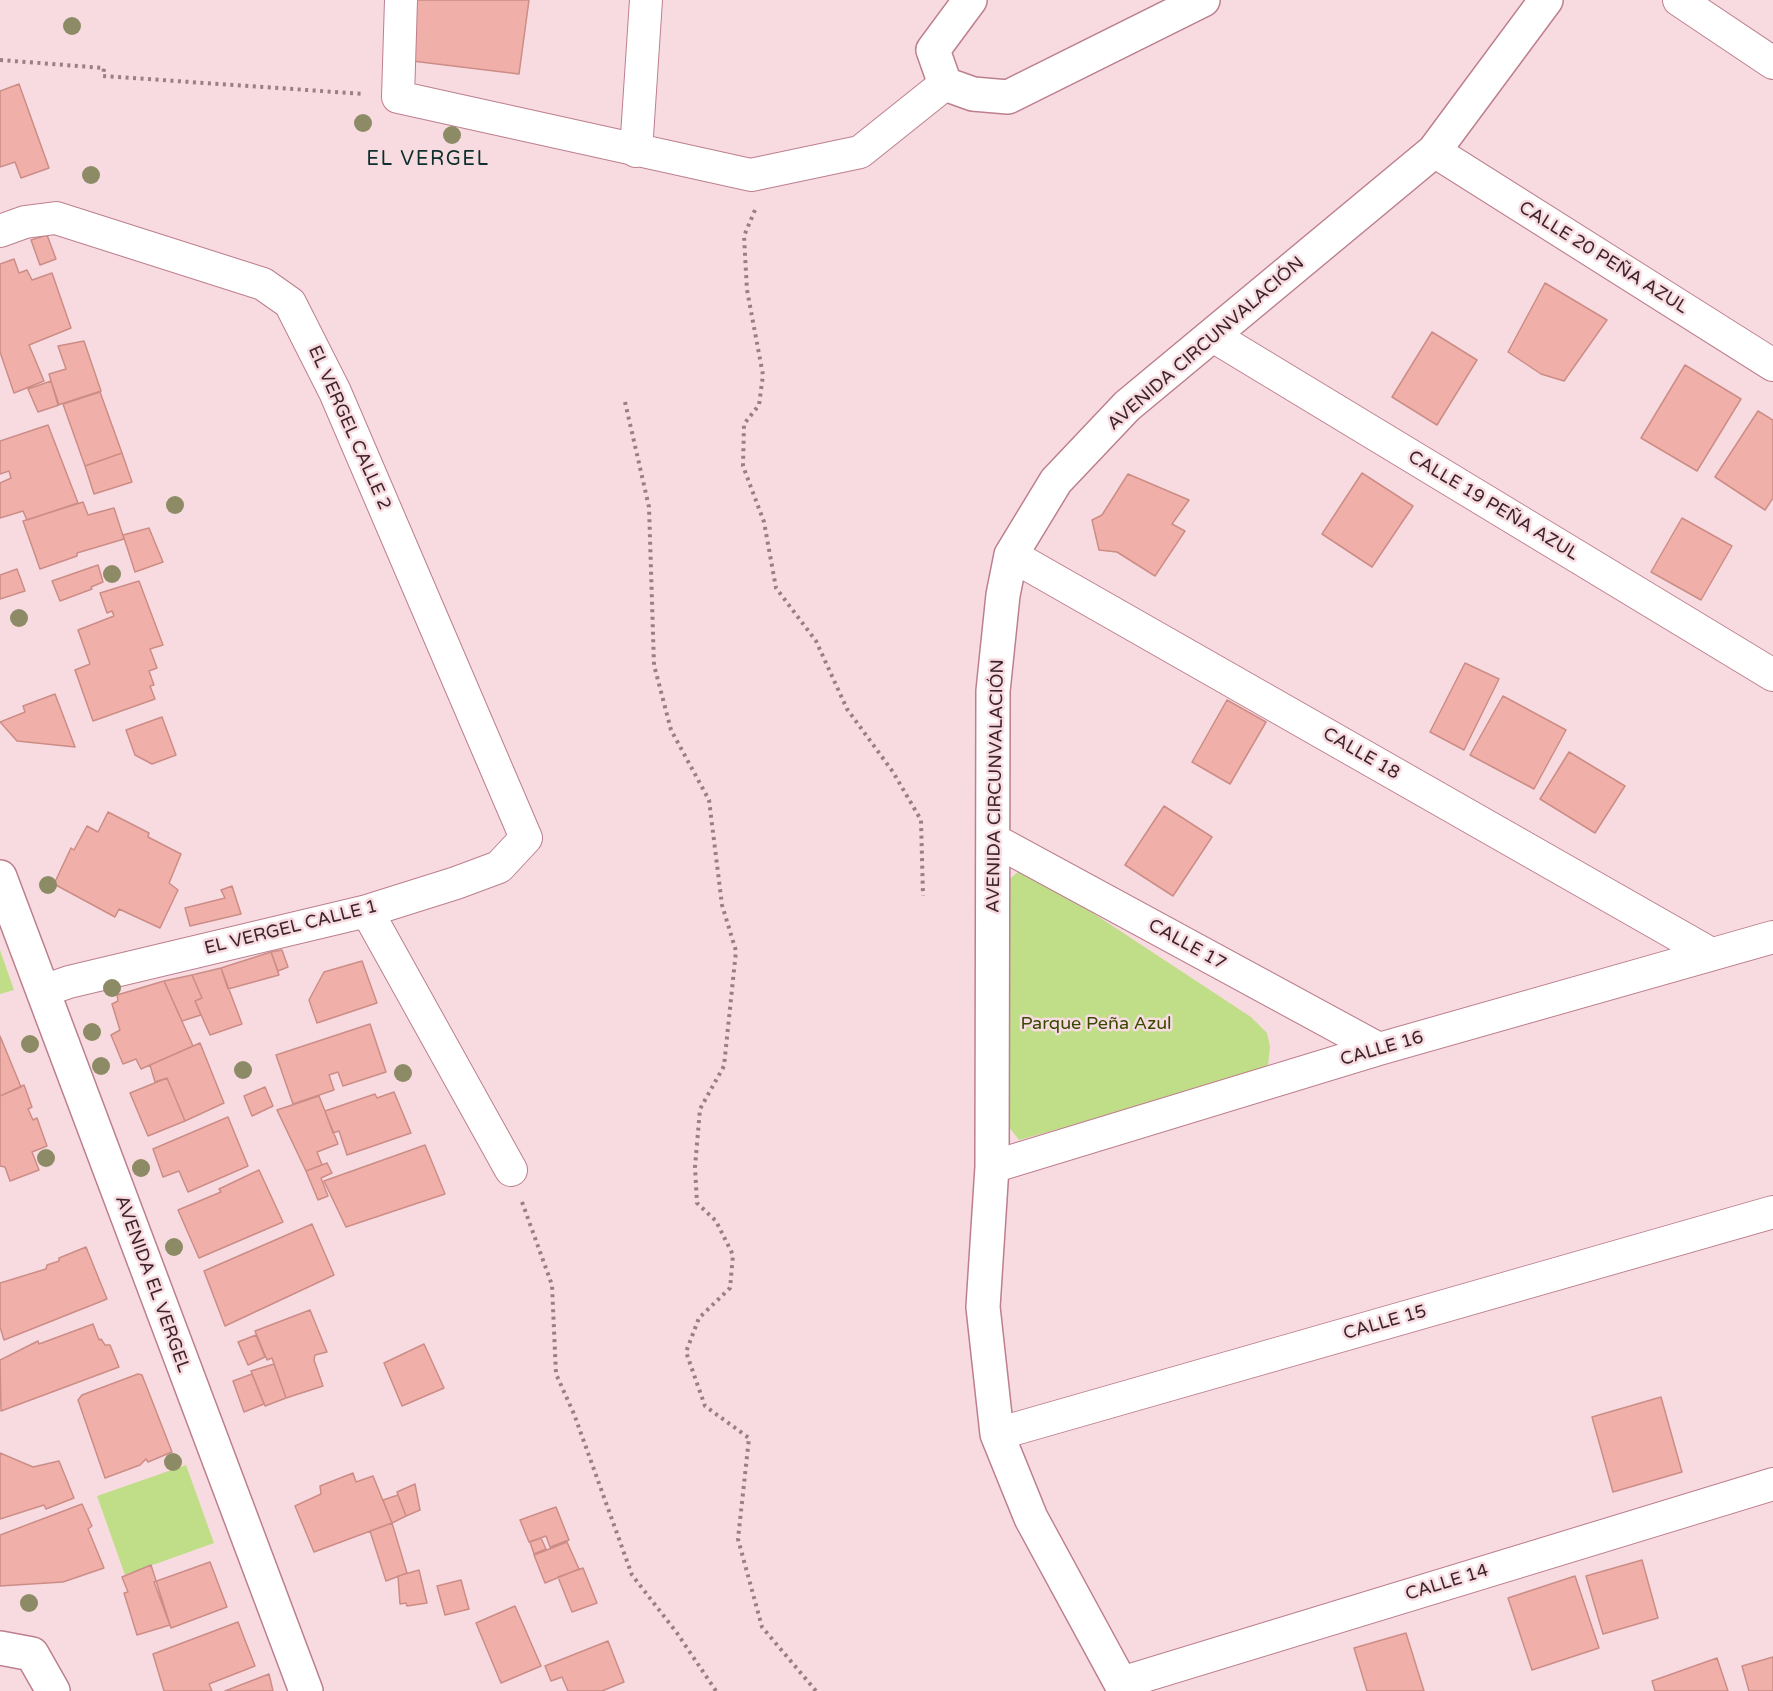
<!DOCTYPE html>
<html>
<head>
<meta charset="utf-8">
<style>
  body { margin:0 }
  canvas { display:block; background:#f7dbe1 }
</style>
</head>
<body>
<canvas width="1773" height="1691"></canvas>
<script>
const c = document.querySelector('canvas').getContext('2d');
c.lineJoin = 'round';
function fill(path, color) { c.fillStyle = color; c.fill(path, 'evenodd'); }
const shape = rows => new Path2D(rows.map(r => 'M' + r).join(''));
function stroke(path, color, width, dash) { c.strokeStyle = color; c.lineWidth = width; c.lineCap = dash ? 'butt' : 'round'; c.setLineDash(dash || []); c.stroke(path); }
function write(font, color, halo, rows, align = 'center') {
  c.font = font + ' "Varela Round",sans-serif'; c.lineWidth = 5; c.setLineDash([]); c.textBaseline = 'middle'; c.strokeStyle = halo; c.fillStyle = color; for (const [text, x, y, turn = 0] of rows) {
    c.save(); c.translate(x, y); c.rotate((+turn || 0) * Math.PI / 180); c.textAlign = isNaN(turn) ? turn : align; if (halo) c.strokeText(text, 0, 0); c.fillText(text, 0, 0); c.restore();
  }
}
fill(shape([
  [1018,872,1035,875,1251,1017,1267,1033,1270,1047,1268,1065,1248,1077,1019,1140,1005,1122,1007,881],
  [0,950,14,990,0,994],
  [186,1465,214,1543,125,1575,97,1496]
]), '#c0de88');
const building = shape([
  [412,0,529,0,519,74,404,60,412,0],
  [19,84,49,168,21,178,15,162,0,167,0,91,19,84],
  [47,235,56,259,40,265,31,240,47,235],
  [14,259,19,273,27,270,32,280,52,273,71,328,29,345,44,381,14,393,0,352,0,264,14,259],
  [1545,283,1607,320,1564,381,1541,374,1508,352,1545,283],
  [1432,332,1477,360,1437,425,1392,397,1432,332],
  [84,341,101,391,58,405,49,374,66,369,58,346,84,341],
  [1685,365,1741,399,1697,471,1641,438,1685,365],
  [51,381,59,405,38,412,28,389,51,381],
  [100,392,122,453,85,466,63,404,100,392],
  [1758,411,1773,420,1773,498,1765,510,1715,477,1758,411],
  [48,425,78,503,27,520,23,511,0,518,0,483,11,478,9,471,0,474,0,441,48,425],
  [122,453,132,482,94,494,85,466,122,453],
  [1362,473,1413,506,1372,567,1322,534,1362,473],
  [1128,474,1189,500,1172,524,1185,531,1155,576,1117,552,1099,550,1092,520,1102,515,1128,474],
  [83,502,88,515,114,508,124,539,77,553,77,556,40,569,23,521,83,502],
  [1682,518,1732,546,1701,600,1651,572,1682,518],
  [149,528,163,562,135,572,123,535,149,528],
  [98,565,103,582,91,587,92,589,60,601,52,581,98,565],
  [17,569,25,591,0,599,0,575,17,569],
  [139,581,163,645,150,649,157,668,149,671,154,685,150,686,155,699,93,721,75,670,90,664,78,630,114,616,112,611,107,613,100,593,139,581],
  [1465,663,1499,679,1464,750,1430,732,1465,663],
  [55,694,75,747,17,741,0,722,25,712,23,706,55,694],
  [1503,696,1566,730,1534,789,1470,755,1503,696],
  [1227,700,1266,722,1230,784,1192,762,1227,700],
  [162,717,176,755,152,764,135,755,126,730,162,717],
  [1569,752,1625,786,1595,833,1540,799,1569,752],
  [1164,806,1212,837,1173,896,1125,865,1164,806],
  [108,812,149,833,148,837,181,854,169,883,178,890,160,928,119,909,115,917,54,884,71,848,74,850,87,826,98,832,108,812],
  [232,886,241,914,190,926,185,908,225,898,221,890,232,886],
  [282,950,288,967,278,971,271,952,282,950],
  [271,952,279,975,228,989,221,968,271,952],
  [362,961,377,1003,317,1023,309,1000,324,972,362,961],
  [221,968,242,1024,210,1035,195,1001,202,998,192,975,221,968],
  [192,975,202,998,195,1001,201,1015,182,1021,164,981,192,975],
  [164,981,193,1046,141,1069,136,1059,123,1064,111,1035,120,1030,112,1004,118,1001,117,995,164,981],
  [370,1024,386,1072,343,1086,338,1072,329,1075,334,1090,293,1104,276,1055,370,1024],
  [0,1036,21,1087,0,1096,0,1036],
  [200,1043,224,1103,185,1121,167,1078,155,1082,150,1065,200,1043],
  [167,1078,185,1121,148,1136,130,1093,167,1078],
  [24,1085,32,1107,28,1109,33,1120,37,1118,47,1146,32,1152,39,1170,10,1181,5,1167,0,1166,0,1096,24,1085],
  [265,1087,273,1106,252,1116,244,1096,265,1087],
  [394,1092,411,1133,347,1155,339,1131,333,1133,325,1111,375,1094,377,1098,394,1092],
  [319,1096,338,1144,317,1152,322,1165,306,1171,277,1110,319,1096],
  [228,1117,248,1166,188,1192,179,1171,163,1177,153,1149,228,1117],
  [425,1145,445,1194,346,1227,324,1181,425,1145],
  [327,1163,332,1173,321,1178,328,1196,318,1200,306,1171,327,1163],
  [259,1170,283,1222,199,1258,178,1210,221,1192,219,1189,259,1170],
  [312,1224,334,1275,225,1326,204,1271,312,1224],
  [86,1247,107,1299,4,1340,0,1327,0,1283,46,1269,47,1265,59,1261,59,1258,86,1247],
  [310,1310,327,1352,315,1355,314,1360,323,1386,286,1398,272,1358,267,1360,255,1331,310,1310],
  [93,1324,99,1340,101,1339,105,1345,110,1345,119,1367,1,1411,0,1360,38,1341,39,1344,93,1324],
  [256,1335,265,1357,248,1365,238,1342,256,1335],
  [424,1344,444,1388,402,1406,384,1363,424,1344],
  [274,1364,286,1398,265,1406,251,1371,274,1364],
  [138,1374,142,1375,172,1452,148,1462,146,1459,140,1465,105,1478,78,1400,82,1395,138,1374],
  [252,1374,264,1404,244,1412,233,1381,252,1374],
  [1661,1397,1682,1472,1613,1492,1592,1417,1661,1397],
  [0,1453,33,1467,59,1461,74,1498,46,1509,44,1505,0,1519,0,1453],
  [353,1473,356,1482,373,1476,392,1523,314,1552,295,1506,321,1494,320,1486,353,1473],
  [415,1484,420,1510,406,1516,397,1492,415,1484],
  [398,1495,406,1516,392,1523,383,1500,398,1495],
  [82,1504,92,1526,88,1529,104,1568,63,1582,0,1586,0,1535,82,1504],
  [556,1507,569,1540,550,1547,546,1536,529,1542,520,1520,556,1507],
  [392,1523,407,1573,386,1581,370,1531,392,1523],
  [541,1538,546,1549,534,1554,530,1542,541,1538],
  [567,1542,579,1569,545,1583,534,1555,567,1542],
  [1642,1560,1658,1618,1603,1634,1586,1576,1642,1560],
  [210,1562,227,1607,171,1628,154,1582,210,1562],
  [151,1565,170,1625,137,1635,124,1593,128,1592,122,1577,151,1565],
  [583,1568,597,1603,572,1612,558,1577,583,1568],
  [419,1570,427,1603,407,1606,406,1603,400,1604,398,1576,419,1570],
  [1575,1576,1599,1648,1532,1670,1508,1598,1575,1576],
  [461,1580,469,1609,445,1615,437,1586,461,1580],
  [515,1606,541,1666,501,1683,476,1623,515,1606],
  [238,1622,255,1666,209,1684,212,1691,164,1691,153,1654,238,1622],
  [1406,1633,1424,1691,1367,1691,1354,1648,1406,1633],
  [608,1641,624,1682,602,1691,568,1691,562,1677,551,1681,545,1666,608,1641],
  [1773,1657,1773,1691,1749,1691,1742,1666,1773,1657],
  [1717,1658,1728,1691,1655,1691,1652,1681,1717,1658],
  [269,1674,273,1691,225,1691,269,1674]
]);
fill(building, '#f1afa9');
stroke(building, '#cc8d87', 1.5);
const minor = shape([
  [401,0,398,97,751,175,860,152,945,84],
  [1679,0,1773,63],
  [636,151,646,0],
  [1434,151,1773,365],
  [0,231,25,222,56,218,263,284,290,303,335,392,526,838,499,867,456,883,367,911,69,982,43,991],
  [1213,336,1773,675],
  [1011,555,1711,954],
  [994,840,1379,1049],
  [367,911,511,1170],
  [992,1167,1379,1049,1773,937],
  [997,1434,1773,1212],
  [1121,1683,1773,1484]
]);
const tertiary = shape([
  [970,0,933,50,945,84,973,94,1008,97,1203,0],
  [0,1648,32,1654,53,1691],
  [1125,1691,1031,1518,997,1434,983,1307,992,1167,993,691,1003,595,1011,555,1056,481,1127,406,1434,151,1546,0]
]);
const secondary = shape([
  [0,877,306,1691]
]);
stroke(minor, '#bd7f8e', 34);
stroke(tertiary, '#bd7f8e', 36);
stroke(secondary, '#bd7f8e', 36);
stroke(shape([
  [0,60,104,68,103,76,365,94],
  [755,210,744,236,747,290,763,375,759,405,744,424,743,466,764,522,776,588,816,641,847,709,893,772,921,820,923,896],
  [625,402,649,507,654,665,671,730,709,800,722,905,736,951,724,1066,700,1109,695,1167,697,1203,716,1221,733,1255,730,1288,699,1318,686,1352,705,1406,749,1438,738,1539,762,1627,816,1691],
  [522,1202,552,1285,556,1374,574,1414,632,1575,677,1633,716,1691]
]), '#997e84', 4, [3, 4.5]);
stroke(minor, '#fff', 32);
stroke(tertiary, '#fff', 33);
stroke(secondary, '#fff', 33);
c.fillStyle = '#8d8b65';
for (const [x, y] of [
  [72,26],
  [363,123],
  [452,135],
  [91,175],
  [175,505],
  [112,574],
  [19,618],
  [48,885],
  [112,988],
  [92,1032],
  [30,1044],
  [101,1066],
  [243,1070],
  [403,1073],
  [46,1158],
  [141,1168],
  [174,1247],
  [173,1462],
  [29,1603]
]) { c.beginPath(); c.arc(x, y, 9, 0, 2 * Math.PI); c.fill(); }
write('18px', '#3d242a', '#f7dbe1', [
  ["CALLE 20 PEÑA AZUL",1603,258,32],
  ["AVENIDA CIRCUNVALACIÓN",1206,344,-41],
  ["EL VERGEL CALLE 2",349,428,66],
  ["CALLE 19 PEÑA AZUL",1493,506,31],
  ["CALLE 18",1361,754,30],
  ["AVENIDA CIRCUNVALACIÓN",996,786,-89],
  ["EL VERGEL CALLE 1",291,928,-14],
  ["CALLE 17",1187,945,29],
  ["CALLE 16",1382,1049,-16],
  ["AVENIDA EL VERGEL",152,1284,70],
  ["CALLE 15",1385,1323,-16],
  ["CALLE 14",1447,1583,-17]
]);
write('18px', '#374900', '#f7dbe1', [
  ["Parque Peña Azul",1096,1024]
]);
c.letterSpacing = '1.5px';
write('20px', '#0d2f2b', '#f7dbe1', [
  ["EL VERGEL",428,160]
]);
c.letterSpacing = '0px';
</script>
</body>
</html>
